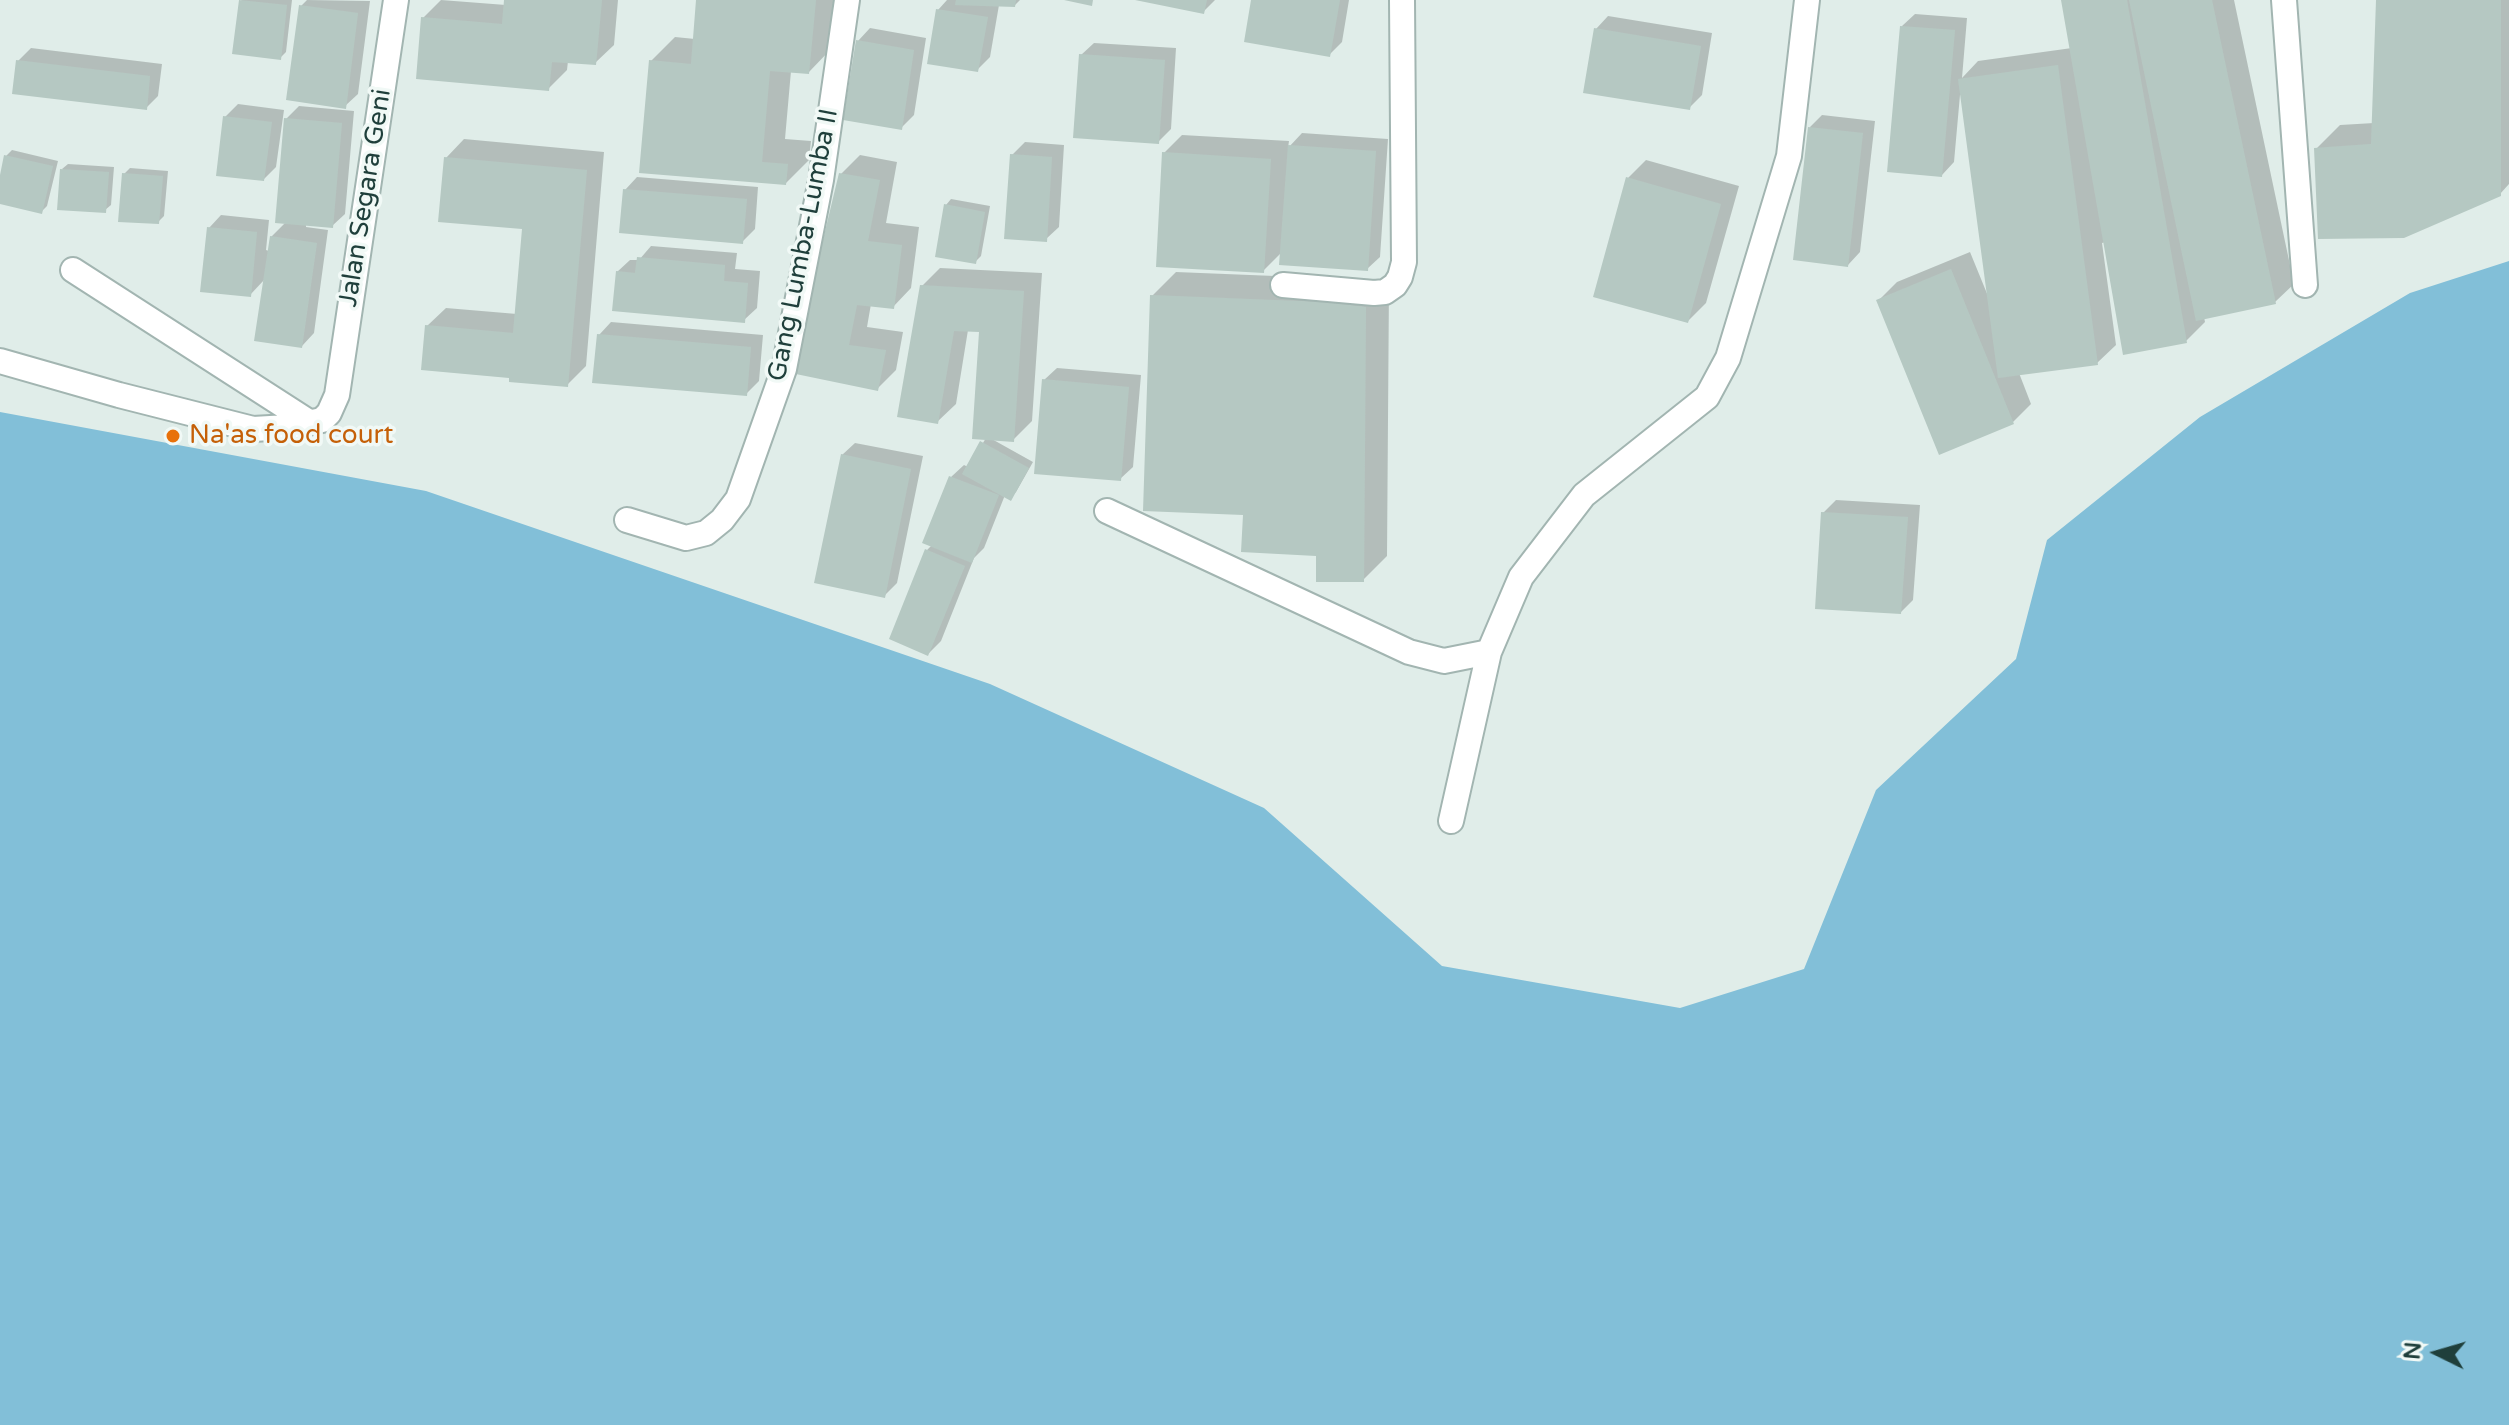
<!DOCTYPE html>
<html>
<head>
<meta charset="utf-8">
<style>
  body { margin:0 }
  #map { position:relative; width:2509px; height:1425px; overflow:hidden; background:#e0ede9; font-family:"Varela Round",sans-serif }
  canvas { display:block }
  .north { position:absolute; left:2397px; top:1313px; width:80px; height:80px; -webkit-text-stroke:6px #f1f9f6; paint-order:stroke; rotate:275deg; font-size:22px; font-weight:700; line-height:32px; text-align:center; color:#1f3f3b }
  .north::after { content:''; display:block; margin:auto; width:28px; height:36px; background:#1f3f3b; clip-path:polygon(50% 0,100% 100%,50% 72%,0 100%) }
</style>
</head>
<body>
<div id="map">
<canvas width="2509" height="1425"></canvas>
<div class="north">N</div>
</div>
<script>
const c = document.querySelector('canvas').getContext('2d');
c.lineJoin = 'round';
function fill(path, color) { c.fillStyle = color; c.fill(path, 'evenodd'); }
const shape = rows => new Path2D(rows.map(r => 'M' + r).join(''));
function stroke(path, color, width, dash) { c.strokeStyle = color; c.lineWidth = width; c.lineCap = dash ? 'butt' : 'round'; c.setLineDash(dash || []); c.stroke(path); }
function write(font, color, halo, rows, align = 'center') {
  c.font = font + ' "Varela Round",sans-serif'; c.lineWidth = 7; c.setLineDash([]); c.textBaseline = 'middle'; c.strokeStyle = halo; c.fillStyle = color; for (const [text, x, y, turn = 0] of rows) {
    c.save(); c.translate(x, y); c.rotate((+turn || 0) * Math.PI / 180); c.textAlign = isNaN(turn) ? turn : align; if (halo) c.strokeText(text, 0, 0); c.fillText(text, 0, 0); c.restore();
  }
}
fill(shape([
  [2509,261,2509,1425,0,1425,0,412,426,491,990,684,1264,808,1442,966,1680,1008,1804,969,1876,790,2016,659,2047,540,2200,417,2410,293]
]), '#82bfd8');
fill(shape([
  [241,0,292,0,286,52,280,58],
  [307,0,370,1,358,94,345,106,301,6],
  [441,0,506,5,506,0,618,0,614,45,595,63,568,61,567,70,549,88,423,18],
  [698,0,837,0,832,48,809,72,791,71,785,139,811,141,809,160,786,183,641,171,651,61,675,37,695,39],
  [947,0,1020,0,1015,5,999,5,990,57,977,70,938,10],
  [1138,0,1215,0,1203,12],
  [1253,0,1349,0,1342,42,1329,55],
  [2063,0,2234,0,2294,284,2275,302,2204,317,2205,322,2186,341,2106,242,2102,243,2116,345,2097,363,2019,373,2031,404,2012,423,1879,300,1897,282,1970,252,1988,296,1962,95,1960,95,1954,162,1942,175,1902,26,1915,14,1967,18,1962,78,1978,61,2072,48],
  [2378,0,2509,0,2509,184,2500,194,2316,149,2340,125,2374,123],
  [1608,16,1712,33,1702,95,1690,107,1596,29],
  [870,28,926,38,914,115,901,128,858,41],
  [1094,43,1176,48,1171,129,1158,142,1081,55],
  [31,48,162,64,158,96,146,108,18,61],
  [238,104,284,110,276,167,264,179,225,117],
  [299,106,354,111,345,214,332,226,306,224,306,227,328,230,314,333,302,346,265,279,250,295,209,228,221,215,269,220,266,250,269,251,271,237,286,222,285,120],
  [1822,115,1875,121,1860,252,1848,265,1810,127],
  [1302,133,1388,139,1380,257,1367,269,1282,252,1263,271,1164,153,1182,135,1289,141,1288,148],
  [464,139,604,152,586,366,567,385,511,376,427,326,446,308,517,314,524,227,446,158],
  [1025,142,1064,145,1059,227,1046,239,1012,155],
  [12,150,58,161,47,206,41,212,0,202,0,184,6,156],
  [860,155,897,162,886,223,919,227,911,288,893,307,871,304,867,327,903,332,896,370,877,389,793,372,841,174],
  [1646,160,1739,186,1706,303,1688,321,1628,178],
  [68,164,114,167,111,205,105,210,62,169],
  [130,168,168,171,164,216,158,222,124,174],
  [637,177,758,187,755,229,742,242,625,190],
  [951,199,990,206,981,256,975,262,946,205],
  [651,246,737,253,735,269,760,271,757,308,744,320,617,272,630,260,639,260],
  [940,268,1042,273,1032,421,1013,440,990,438,1033,462,1016,492,1010,498,1005,495,984,548,974,558,941,641,928,654,927,550,932,545,951,477,964,465,968,467,986,438,982,330,968,330,956,404,937,422,922,286],
  [1176,272,1349,279,1389,284,1387,556,1363,580,1245,513,1152,296],
  [611,322,763,335,759,381,746,394,599,335],
  [1057,368,1141,375,1133,467,1120,479,1044,380],
  [855,443,923,456,897,583,884,596,842,455],
  [1836,500,1920,505,1913,600,1901,612,1823,513]
]), '#0003');
fill(shape([
  [239,0,287,5,281,60,232,54],
  [504,0,602,0,596,65,552,62,549,91,416,79,421,17,502,24],
  [696,0,816,0,809,74,770,71,762,162,788,164,786,185,639,173,649,60,691,64],
  [956,0,1016,0,1015,7,955,5],
  [1064,0,1093,0,1092,6],
  [1135,0,1207,0,1204,14],
  [1251,0,1340,0,1330,57,1244,42],
  [2061,0,2127,0,2187,343,2123,355],
  [2129,0,2212,0,2276,304,2196,321],
  [2376,0,2501,0,2501,196,2404,238,2318,239,2314,148,2371,144],
  [299,5,358,13,346,109,286,100],
  [936,9,988,17,978,72,927,64],
  [1900,26,1955,30,1942,177,1887,172],
  [1594,28,1701,46,1690,110,1583,93],
  [856,40,914,50,902,130,843,120],
  [1079,54,1165,60,1159,144,1073,138],
  [16,60,150,76,147,110,12,94],
  [2058,65,2098,365,1998,378,1958,79],
  [223,116,272,122,264,181,216,176],
  [284,118,342,123,333,228,275,223],
  [1808,127,1863,133,1848,267,1793,260],
  [1288,145,1376,151,1368,271,1279,265],
  [1162,152,1271,159,1264,273,1156,267],
  [1010,154,1052,157,1047,242,1004,239],
  [4,155,53,166,42,214,0,204,0,175],
  [444,157,587,170,568,387,509,382,509,378,421,370,425,325,513,333,522,229,438,222],
  [60,169,109,172,106,213,57,210],
  [122,173,163,176,159,224,118,222],
  [839,173,880,180,868,241,902,245,894,309,857,305,849,345,886,350,878,391,791,373],
  [1626,177,1721,204,1688,323,1593,297],
  [623,189,747,199,743,244,619,233],
  [944,204,985,212,976,264,935,257],
  [207,227,257,232,251,297,200,292],
  [270,236,317,243,302,348,254,341],
  [637,257,725,265,724,281,748,283,745,323,612,311,616,271,635,273],
  [1951,269,2014,424,1939,455,1876,300],
  [920,285,1024,291,1014,442,972,439,979,332,954,331,938,424,897,417],
  [1150,295,1324,302,1366,307,1364,582,1316,582,1316,556,1241,552,1243,515,1143,511],
  [597,334,751,347,747,396,592,383],
  [1042,379,1129,387,1121,481,1034,474],
  [980,441,1029,468,1011,501,962,474],
  [841,454,911,469,885,598,814,583],
  [949,476,999,495,972,563,922,543],
  [1821,512,1908,517,1901,614,1815,609],
  [925,549,965,566,928,656,889,639]
]), '#b5c8c2');
const street = shape([
  [2284,0,2305,285],
  [73,270,309,422],
  [1283,285,1374,293,1385,292,1395,285,1400,277,1404,262,1402,0],
  [0,361,119,395,253,429,288,427,322,420,329,413,337,395,396,0],
  [1107,511,1409,652,1444,661,1489,652],
  [627,520,686,538,706,533,722,520,738,499,784,369,821,180,847,0],
  [1451,821,1489,652,1521,577,1584,495,1707,397,1728,358,1789,156,1807,0]
]);
stroke(street, '#a2b5b1', 28);
stroke(street, '#fff', 24);
for (const [x, y, r, color] of [
  [173,436,8,"#e8710a"]
]) { const dot = new Path2D(); dot.arc(x, y, r, 0, 2 * Math.PI); c.fillStyle = color; c.fill(dot); stroke(dot, '#f1f9f6', 3); }
write('26px', '#1f3f3b', '#f1f9f6', [
  ["Jalan Segara Geni",366,198,-81],
  ["Gang Lumba-Lumba II",804,245,-79]
]);
write('26px', '#c56008', '#f1f9f6', [
  ["Na'as food court",189,436]
], 'left');
</script>
</body>
</html>
